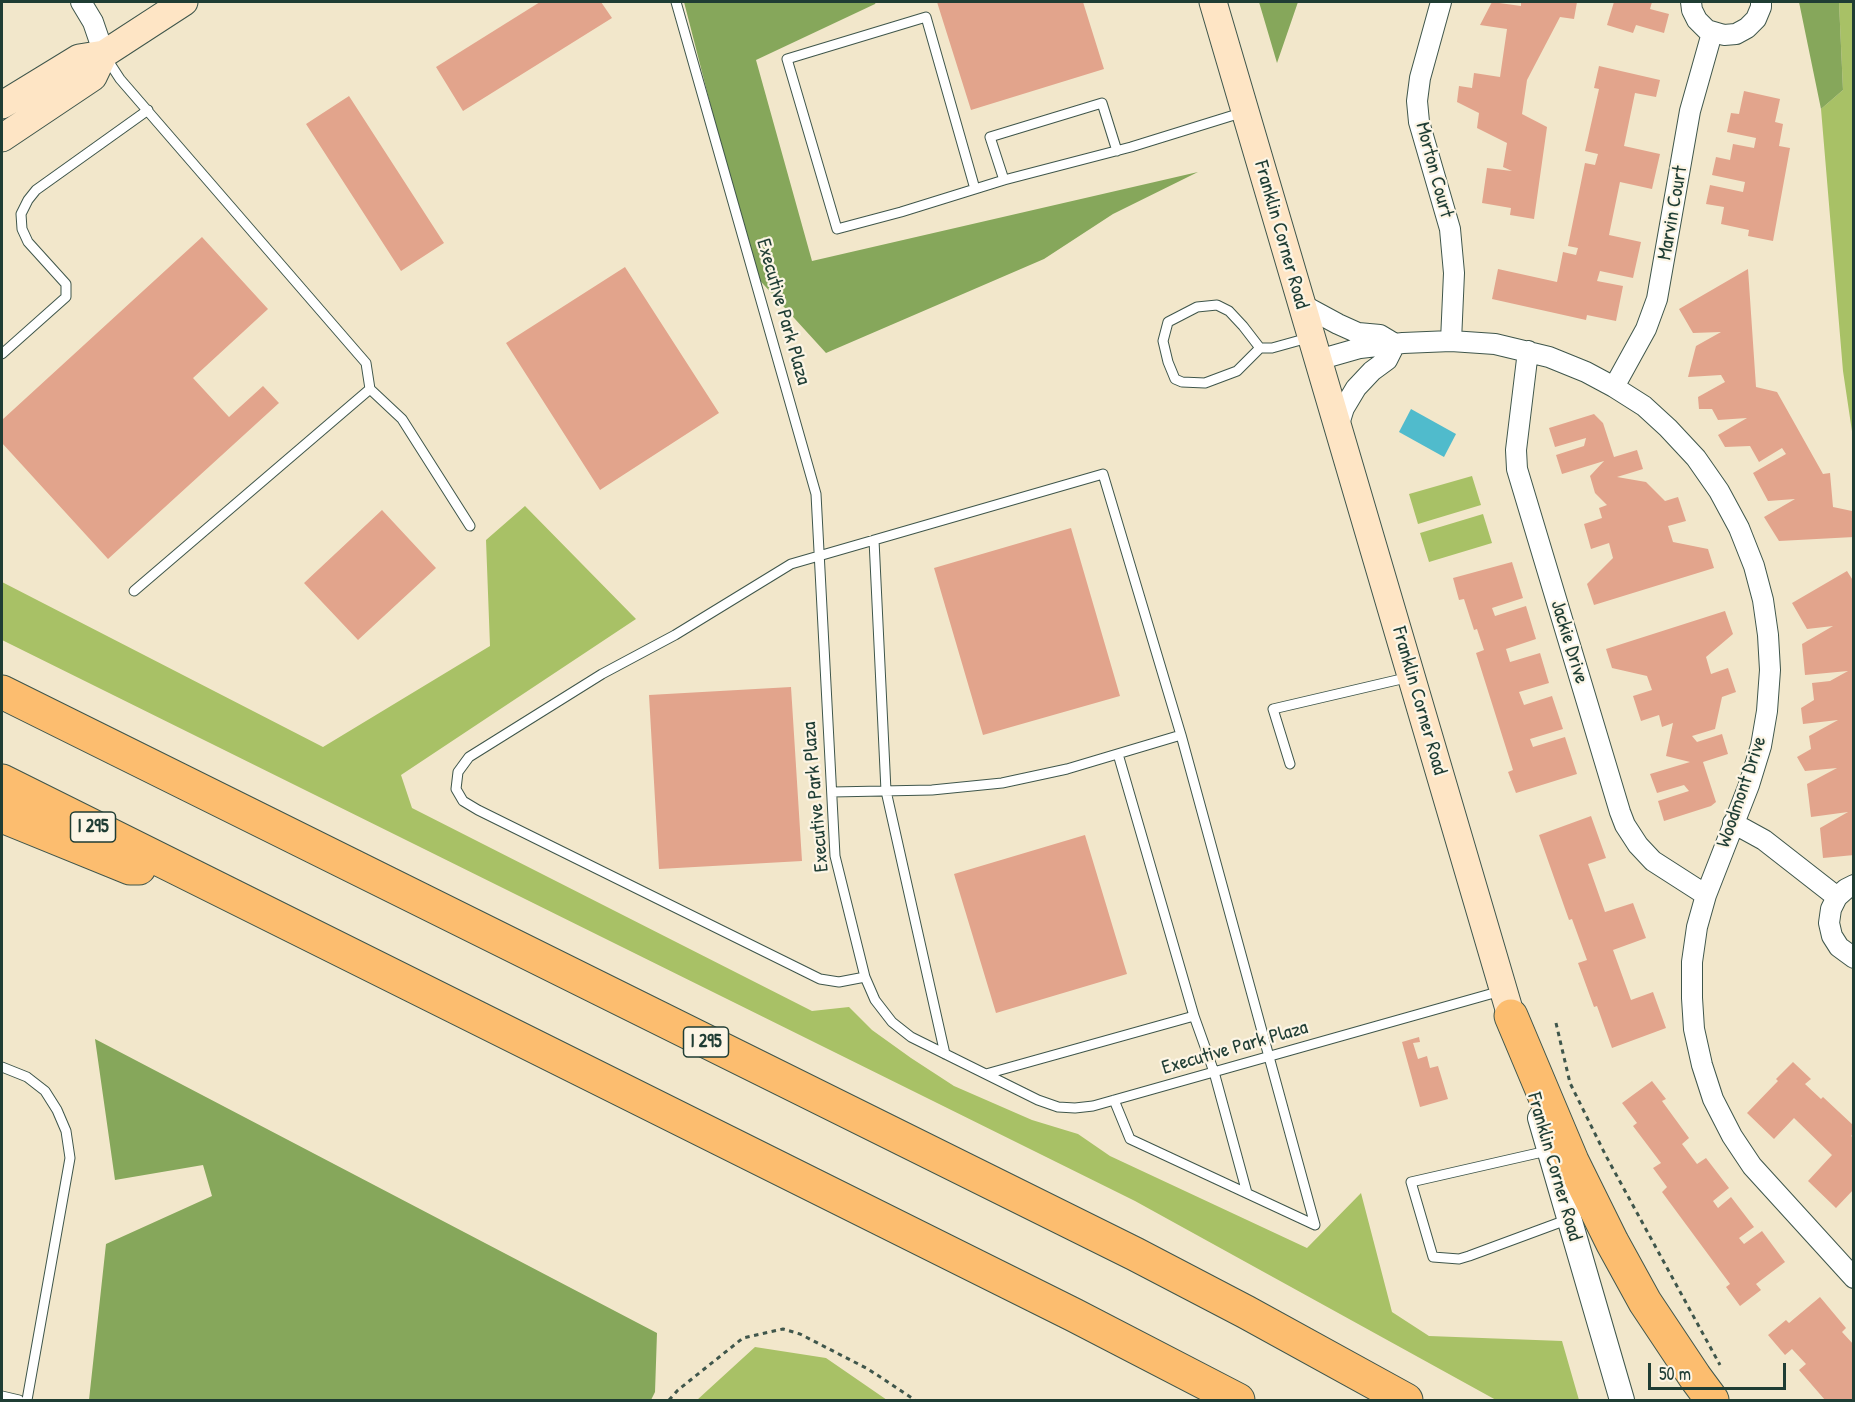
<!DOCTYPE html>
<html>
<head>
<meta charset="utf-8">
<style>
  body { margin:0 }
  #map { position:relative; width:1855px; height:1402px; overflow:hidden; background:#f2e7cb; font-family:"Patrick Hand",sans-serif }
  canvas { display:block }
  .frame { position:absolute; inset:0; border:3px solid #1f3d34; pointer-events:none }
  .scale { position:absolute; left:1648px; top:1363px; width:138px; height:27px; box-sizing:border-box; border:3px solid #1f3d34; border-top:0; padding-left:8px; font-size:18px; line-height:21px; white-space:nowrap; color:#1f3d34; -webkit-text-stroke:4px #fcf5e5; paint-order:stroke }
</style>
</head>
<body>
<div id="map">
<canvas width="1855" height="1402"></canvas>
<div class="frame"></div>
<div class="scale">50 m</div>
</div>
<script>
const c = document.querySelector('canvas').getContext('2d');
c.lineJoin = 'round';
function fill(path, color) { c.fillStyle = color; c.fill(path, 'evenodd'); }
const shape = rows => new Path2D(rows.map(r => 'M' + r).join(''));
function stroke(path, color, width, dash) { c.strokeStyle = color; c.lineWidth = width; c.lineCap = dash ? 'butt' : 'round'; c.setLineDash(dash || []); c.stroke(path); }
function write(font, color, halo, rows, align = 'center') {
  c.font = font + ' "Patrick Hand",sans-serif'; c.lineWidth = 4.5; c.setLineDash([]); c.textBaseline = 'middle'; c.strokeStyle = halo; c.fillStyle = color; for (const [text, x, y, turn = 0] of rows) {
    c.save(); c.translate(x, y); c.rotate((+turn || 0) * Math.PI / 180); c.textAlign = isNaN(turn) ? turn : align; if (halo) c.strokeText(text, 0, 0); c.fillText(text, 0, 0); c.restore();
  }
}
fill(shape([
  [1839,2,1853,2,1853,438,1843,371,1821,109,1843,90],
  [1472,476,1481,505,1418,524,1409,494],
  [525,506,636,619,401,775,412,808,812,1011,849,1007,872,1030,911,1058,954,1086,1032,1120,1078,1134,1110,1156,1307,1248,1361,1193,1392,1312,1429,1336,1562,1341,1579,1400,1496,1400,1135,1201,2,640,2,582,323,747,490,646,486,540],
  [1483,514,1492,543,1429,562,1420,533],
  [755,1347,826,1358,887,1400,697,1400]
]), '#a8c166');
fill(shape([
  [684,2,876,2,875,4,756,60,812,261,1198,172,1113,214,1044,259,826,353,754,274],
  [1259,2,1298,2,1277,63],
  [1799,2,1839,2,1843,90,1821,109],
  [95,1039,657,1333,655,1392,651,1400,89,1400,106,1244,212,1196,203,1165,115,1180]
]), '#86a75b');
fill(shape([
  [1411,409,1456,434,1444,457,1399,432]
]), '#50bbcc');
fill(shape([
  [540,2,601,2,612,18,463,111,436,67],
  [937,2,1083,2,1104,69,971,110],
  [1492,2,1521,6,1521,2,1577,2,1574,19,1560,17,1527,80,1522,114,1547,127,1534,219,1510,215,1511,208,1482,203,1487,168,1512,171,1503,167,1507,143,1477,128,1479,113,1457,102,1459,86,1472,88,1474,73,1500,77,1507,29,1480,25],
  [1614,2,1652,2,1650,9,1669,14,1664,33,1636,25,1633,33,1607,25],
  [1599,66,1660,80,1656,97,1635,93,1624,146,1660,154,1652,189,1620,182,1609,235,1641,242,1633,278,1600,271,1597,281,1623,286,1616,321,1587,315,1586,320,1492,299,1498,269,1557,282,1563,252,1576,255,1578,248,1568,246,1585,163,1595,165,1598,154,1585,151,1599,89,1594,88],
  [1744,91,1780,99,1775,122,1783,124,1779,146,1790,148,1773,241,1748,236,1749,230,1721,224,1724,207,1706,204,1710,185,1743,192,1745,182,1712,175,1716,157,1730,160,1733,144,1754,148,1756,138,1727,132,1731,113,1739,114],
  [349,96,444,243,401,271,306,124],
  [202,237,268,309,193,378,229,417,263,386,279,403,108,559,2,443,2,420],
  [625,267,719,413,600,490,506,343],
  [1748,269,1756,387,1777,392,1823,474,1830,473,1833,507,1852,511,1854,537,1779,541,1764,517,1795,499,1768,501,1753,473,1786,454,1782,448,1759,462,1750,446,1725,447,1718,435,1747,418,1718,420,1712,409,1699,409,1698,397,1725,382,1721,375,1688,377,1696,346,1721,332,1693,333,1679,309],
  [1594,414,1603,423,1614,457,1637,450,1643,469,1617,477,1646,482,1665,501,1678,497,1686,521,1668,526,1673,542,1708,549,1714,568,1594,605,1587,584,1613,558,1609,543,1591,549,1584,524,1602,518,1599,508,1607,505,1595,493,1590,476,1604,461,1562,474,1556,455,1584,446,1586,438,1555,447,1549,428],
  [382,510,436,568,358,640,304,583],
  [1071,528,1120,696,983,735,934,568],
  [1512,562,1523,598,1492,608,1495,616,1526,606,1536,639,1506,649,1510,662,1540,653,1549,683,1519,692,1524,705,1552,696,1563,729,1530,739,1533,747,1565,737,1577,774,1516,793,1508,772,1513,770,1476,653,1484,650,1477,629,1474,630,1464,599,1459,600,1453,578],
  [1847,571,1854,582,1854,855,1823,858,1820,828,1848,812,1811,817,1807,784,1837,768,1805,771,1797,757,1811,749,1809,736,1838,720,1803,724,1801,708,1814,700,1812,683,1830,681,1848,671,1805,675,1802,644,1833,626,1807,629,1792,603],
  [1725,611,1733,634,1706,657,1711,674,1728,668,1736,692,1722,697,1715,729,1692,736,1697,742,1722,734,1728,754,1703,762,1716,802,1711,806,1664,821,1658,801,1689,791,1684,785,1657,793,1650,774,1690,762,1666,756,1673,723,1662,727,1659,715,1641,721,1633,696,1652,690,1647,676,1612,668,1606,649],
  [791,687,802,861,659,869,649,695],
  [1591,816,1606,858,1588,864,1605,912,1633,903,1646,938,1613,950,1631,1000,1653,992,1666,1028,1612,1048,1597,1006,1594,1007,1578,963,1587,960,1572,919,1569,920,1539,835],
  [1085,835,1127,974,996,1013,954,874],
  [1419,1037,1420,1042,1413,1043,1418,1059,1427,1056,1430,1068,1438,1066,1448,1099,1420,1107,1402,1042],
  [1793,1062,1811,1079,1805,1084,1821,1099,1823,1097,1854,1126,1854,1133,1851,1136,1854,1138,1854,1189,1836,1208,1808,1181,1832,1155,1794,1118,1774,1139,1747,1113,1778,1081,1776,1079],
  [1652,1081,1666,1099,1662,1101,1689,1138,1682,1144,1697,1164,1706,1158,1729,1188,1713,1201,1718,1208,1731,1197,1754,1227,1739,1238,1744,1244,1762,1231,1785,1262,1756,1284,1761,1290,1740,1306,1726,1287,1730,1284,1662,1192,1667,1187,1653,1168,1661,1163,1633,1126,1637,1123,1622,1103],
  [1820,1297,1846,1328,1842,1332,1854,1345,1854,1400,1825,1400,1799,1370,1806,1364,1792,1349,1785,1355,1768,1335,1786,1320,1789,1323]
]), '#e2a48c');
const service = shape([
  [676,2,816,494,835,856,865,977,875,1000,892,1022,911,1037,1038,1100,1058,1107,1075,1108,1093,1106,1501,991],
  [107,59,120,79,366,363,370,389,402,419,470,526],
  [1004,180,990,137,1102,103,1117,151],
  [975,189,926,17,787,59,837,229,901,212,1004,180,1131,147,1244,112],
  [1260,348,1243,326,1229,311,1217,305,1197,307,1168,322,1163,341,1168,362,1175,379,1182,382,1205,383,1237,371,1260,348,1272,348,1308,338],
  [2,354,66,297,66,284,28,242,22,229,21,214,28,200,36,190,148,110],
  [874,540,886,791,945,1054],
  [134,591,370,389],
  [1118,754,1194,1016,1214,1072,1247,1193],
  [1290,764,1273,709,1410,677],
  [832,792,932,790,1002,783,1067,769,1181,735],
  [865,977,839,982,820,979,478,810,463,801,456,789,458,772,469,757,602,674,675,635,791,564,1103,474,1181,735,1315,1225,1130,1139,1114,1100],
  [2,1067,27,1077,45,1091,57,1110,66,1131,70,1158,27,1400],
  [986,1074,1194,1016],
  [1547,1151,1411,1182,1433,1257,1459,1259,1469,1256,1569,1219],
  [2,1396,19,1400]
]);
const minor = shape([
  [81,2,93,22,104,54],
  [1441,2,1420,78,1417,101,1419,122,1450,229,1454,273,1451,341],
  [1691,2,1692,10,1697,20,1707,30,1724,35,1736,34,1747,28,1756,19,1761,7,1761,2],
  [1301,304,1338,324,1358,333,1380,335,1395,344,1387,360,1372,371,1356,388,1344,408,1338,427],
  [1528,351,1516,450,1517,469,1620,812,1625,825,1638,845,1653,861,1706,895],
  [1318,360,1360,348,1403,343,1451,341,1495,344,1549,357,1586,372,1614,387,1644,406,1668,428,1696,458,1719,491,1739,528,1754,566,1763,600,1768,635,1770,670,1767,711,1761,746,1749,785,1706,895,1697,927,1692,962,1692,998,1694,1029,1702,1065,1713,1099,1732,1136,1752,1166,1854,1278],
  [1614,387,1646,329,1657,299,1690,111,1712,33],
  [1733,823,1764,840,1837,897],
  [1854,885,1846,889,1837,897,1831,909,1829,923,1832,936,1839,947,1854,958]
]);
const tertiary = shape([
  [1540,1118,1622,1400]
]);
const secondary = shape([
  [1213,2,1511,1016],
  [2,105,79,58,104,54,184,2],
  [2,138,93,77,104,54]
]);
const motorway = shape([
  [2,692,1135,1254,1246,1312,1406,1400],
  [2,781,1074,1315,1238,1400],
  [2,816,130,868,139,868],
  [1511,1016,1572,1161,1612,1242,1645,1302,1695,1377,1712,1400]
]);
stroke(service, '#3f564b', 11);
stroke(minor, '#3f564b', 22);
stroke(tertiary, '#3f564b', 26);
stroke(secondary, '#3f564b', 29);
stroke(motorway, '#3f564b', 35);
stroke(shape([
  [1556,1023,1570,1083,1606,1156,1720,1365],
  [669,1400,678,1390,743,1338,783,1329,800,1334,868,1369,915,1400]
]), '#3f564b', 3, [4.5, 4.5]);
stroke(service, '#fff', 9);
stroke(minor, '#fff', 20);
stroke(tertiary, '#fff', 24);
stroke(secondary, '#fee5c5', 27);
stroke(motorway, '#fcbd6f', 33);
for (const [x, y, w] of [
  [93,827,45],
  [706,1042,45]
]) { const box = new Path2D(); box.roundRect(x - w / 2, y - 15, w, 30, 4.5); c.fillStyle = '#fcf5e5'; c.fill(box); stroke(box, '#1f3d34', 1.5); }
write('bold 18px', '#1f3d34', null, [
  ["I 295",93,827],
  ["I 295",706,1042]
]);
write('20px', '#1f3d34', '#fcf5e5', [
  ["Morton Court",1434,170,75],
  ["Marvin Court",1673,213,-80],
  ["Franklin Corner Road",1281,235,74],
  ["Executive Park Plaza",783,312,74],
  ["Jackie Drive",1569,642,73],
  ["Franklin Corner Road",1419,701,74],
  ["Woodmont Drive",1742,792,-71],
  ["Executive Park Plaza",816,797,-95],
  ["Executive Park Plaza",1235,1048,-16],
  ["Franklin Corner Road",1554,1167,74]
]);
</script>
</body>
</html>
